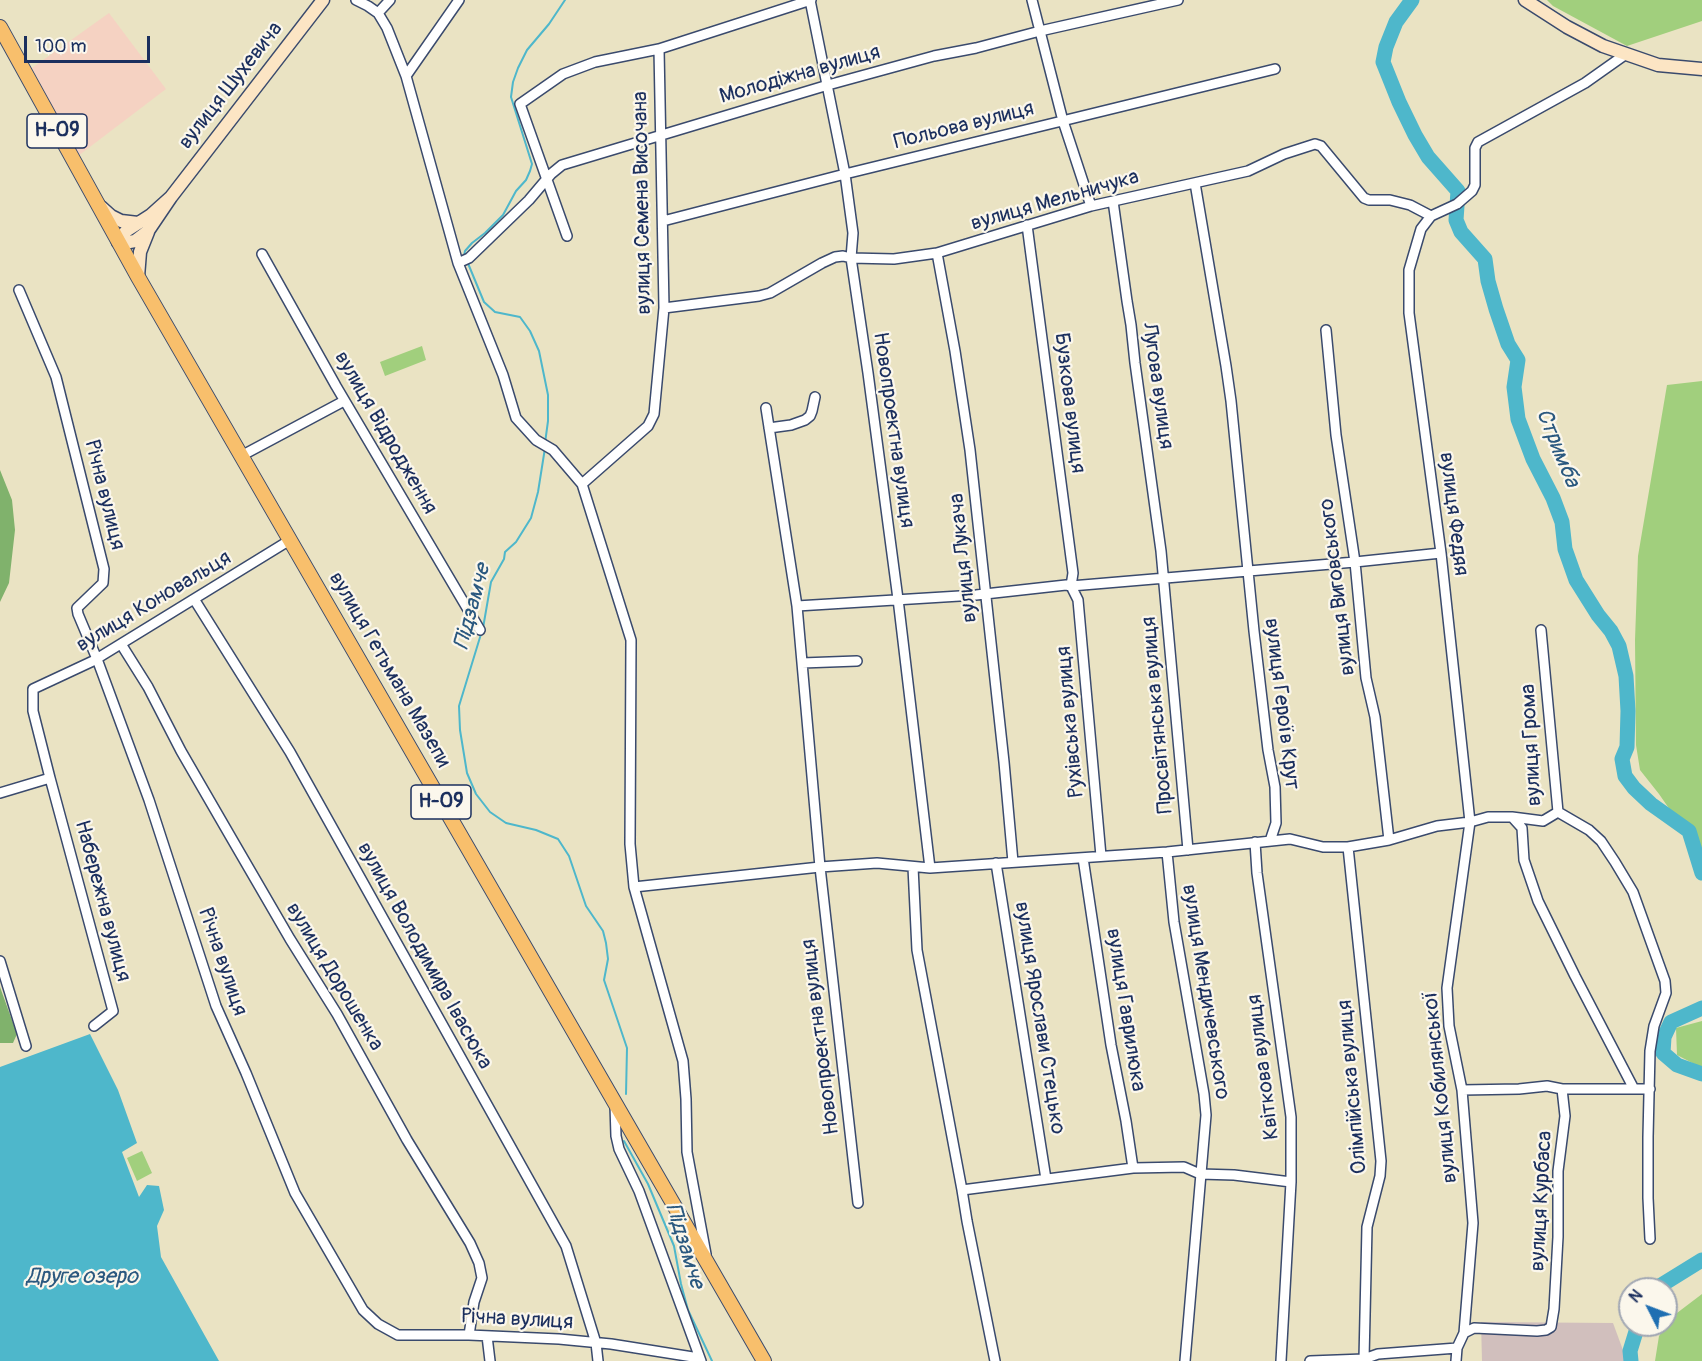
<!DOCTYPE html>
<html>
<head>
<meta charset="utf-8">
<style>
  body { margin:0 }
  #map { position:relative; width:1702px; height:1361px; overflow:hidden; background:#eae3c3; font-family:Pangolin,sans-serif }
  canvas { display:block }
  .north { position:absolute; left:1618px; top:1277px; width:60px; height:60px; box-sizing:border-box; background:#fbf7ec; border:2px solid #a1a7b3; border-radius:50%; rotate:312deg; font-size:16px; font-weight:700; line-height:24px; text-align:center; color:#1b2f5e }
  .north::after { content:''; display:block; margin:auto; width:21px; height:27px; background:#1f6fb2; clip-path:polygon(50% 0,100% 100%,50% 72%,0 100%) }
  .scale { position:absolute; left:24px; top:36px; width:126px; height:27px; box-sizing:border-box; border:3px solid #1b2f5e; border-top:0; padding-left:8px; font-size:18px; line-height:21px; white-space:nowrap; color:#1b2f5e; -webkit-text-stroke:4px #fbf7ec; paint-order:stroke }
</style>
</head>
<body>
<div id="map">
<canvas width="1702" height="1361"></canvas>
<div class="north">N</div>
<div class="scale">100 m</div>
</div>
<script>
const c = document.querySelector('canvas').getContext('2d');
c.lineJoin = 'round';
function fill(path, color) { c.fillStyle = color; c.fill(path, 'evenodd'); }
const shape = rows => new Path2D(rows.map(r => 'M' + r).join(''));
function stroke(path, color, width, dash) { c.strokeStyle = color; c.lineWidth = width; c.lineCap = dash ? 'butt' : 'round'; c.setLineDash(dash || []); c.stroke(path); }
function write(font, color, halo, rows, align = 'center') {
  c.font = font + ' Pangolin,sans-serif'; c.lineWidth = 4.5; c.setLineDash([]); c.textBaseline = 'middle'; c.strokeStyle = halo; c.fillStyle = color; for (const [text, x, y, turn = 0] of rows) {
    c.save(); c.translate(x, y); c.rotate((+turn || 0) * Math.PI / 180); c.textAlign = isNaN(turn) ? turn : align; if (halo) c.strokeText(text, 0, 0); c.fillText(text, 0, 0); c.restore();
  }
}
fill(shape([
  [109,13,166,89,78,156,32,68]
]), '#f5d2c2');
fill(shape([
  [1481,1322,1613,1323,1627,1361,1482,1361]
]), '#d1bfbd');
fill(shape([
  [1547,0,1702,0,1702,21,1627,46,1553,6],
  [422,346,426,360,385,376,380,362],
  [1702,381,1702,856,1659,794,1640,770,1636,745,1635,640,1638,556,1667,385],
  [1702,1021,1702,1068,1677,1055,1676,1028],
  [142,1151,152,1173,137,1181,127,1158],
  [1702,1294,1702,1361,1655,1361,1659,1336,1673,1316]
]), '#a1cf7d');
fill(shape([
  [0,470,12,500,15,530,9,583,0,602],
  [0,987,17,1034,13,1043,0,1043]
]), '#80b26c');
fill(shape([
  [90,1034,118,1090,137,1143,122,1152,139,1197,147,1185,159,1186,164,1210,157,1226,161,1257,219,1361,0,1361,0,1067]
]), '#4eb7cb');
stroke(shape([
  [464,256,465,251,472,243,485,233,503,215,516,191,526,180,530,171,532,164,511,97,513,82,518,68,527,50,549,24,565,0],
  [467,261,484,302,495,312,520,317,530,331,539,351,548,395,548,421,545,443],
  [483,628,491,582,504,559,505,552,516,542,531,518,538,492,545,448],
  [481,634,459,706,460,730,467,773,476,794,490,812,506,823,536,830,558,839,569,856,586,906,603,931,606,943,608,959,604,980,627,1048,626,1094],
  [624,1141,648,1184,674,1246,681,1284,688,1310,712,1361]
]), '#4eb7cb', 2);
stroke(shape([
  [1412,0,1396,22,1386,47,1383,62,1399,102,1415,135,1428,157,1458,191,1456,220,1461,232,1485,259,1488,281,1496,309,1508,344,1518,360,1514,387,1518,419,1533,459,1553,498,1562,522,1565,549,1576,580,1598,615,1611,631,1619,646,1626,676,1628,711,1627,747,1622,759,1625,776,1634,788,1651,804,1689,831,1702,873],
  [1702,1008,1671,1022,1664,1037,1663,1053,1677,1065,1702,1074],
  [1655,1289,1702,1260],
  [1631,1361,1630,1351,1638,1325]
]), '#4eb7cb', 15);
const minor = shape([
  [356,0,368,6,378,13,387,28,406,76,458,263,503,375,516,418,536,440,553,450,582,484,631,640,630,844,634,887,683,1061,686,1099,687,1152,706,1254],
  [810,0,845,174,853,233,851,258,868,373,898,599,930,868],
  [1032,0,1063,121,1091,206],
  [378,13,390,0],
  [406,76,459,0],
  [1195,183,1226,366,1231,401,1254,631,1268,750,1275,787,1276,823,1270,841],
  [1113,201,1127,301,1131,325,1135,363,1161,551,1188,850],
  [663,221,845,174,1275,69],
  [1027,225,1073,573,1071,586,1078,600,1101,856],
  [567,236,520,104,563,74,595,62,659,49],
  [937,253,955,351,970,450,1004,762,1013,862],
  [262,254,336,386,480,630],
  [458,263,469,258,529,200,551,174,562,165,828,85,934,56,976,48,1040,31,1178,0],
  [19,290,56,377,104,569,103,583,77,608,78,614,97,659,149,800,216,1006,246,1073,295,1193,363,1310,378,1324,398,1335,469,1335,559,1339,611,1344,699,1358],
  [664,308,759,296,770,293,822,263,835,257,843,256,851,258,894,259,937,253,1091,206,1248,171,1284,154,1315,144,1321,146,1364,198,1369,200,1390,200,1410,205,1431,216],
  [1326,330,1336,435,1355,562,1366,678,1375,717,1389,840],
  [766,408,797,606,820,867,858,1203],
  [769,428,791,425,805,420,810,416,812,411,815,397],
  [241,456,344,401],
  [582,484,648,426,654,414,664,308,659,49,811,0],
  [194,599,290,752,566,1246,596,1343,598,1361],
  [797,606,976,595,1066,585,1071,586,1355,562,1441,553],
  [121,644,148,687,181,751,229,834,290,939,337,1014,407,1140,470,1243,479,1263,482,1278,474,1302,469,1335],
  [802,663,857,661],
  [50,778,113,1011,94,1026],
  [0,793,50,778,33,711,33,689,93,661,290,540],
  [1558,812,1589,830,1601,841,1615,862,1633,892,1665,981,1666,993,1654,1026,1650,1051,1648,1137,1648,1198,1650,1239],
  [1512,817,1522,828,1524,860,1538,901,1575,976,1634,1089],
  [1255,842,1257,873,1291,1117,1291,1182,1281,1361],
  [1348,847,1381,1161,1380,1176,1367,1227,1364,1359],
  [1167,852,1174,922,1204,1094,1206,1115,1185,1361],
  [1083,858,1111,1045,1126,1121,1133,1168],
  [996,863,1046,1179],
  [913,867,917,950,962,1190,967,1221,995,1361],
  [634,887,820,867,877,863,930,868,1167,852,1290,839,1323,847,1348,847,1389,840,1437,826,1470,822,1488,817,1512,817,1543,821,1558,812,1541,630],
  [0,961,26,1046],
  [1562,1089,1650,1089],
  [1462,1090,1519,1089,1547,1086,1562,1089,1565,1116,1558,1171,1558,1237,1554,1309,1551,1327,1546,1330,1537,1331,1474,1328,1464,1333],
  [615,1105,616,1136,619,1149,639,1191,701,1361],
  [962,1190,1133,1168,1184,1167,1200,1174,1234,1175,1291,1182],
  [487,1336,490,1361],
  [1310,1361,1364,1359,1378,1354,1457,1348],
  [1456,1361,1457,1348,1464,1333,1473,1223,1462,1090,1449,1026,1447,988,1470,822,1441,553,1409,313,1409,270,1421,229,1431,216,1457,204,1472,191,1475,185,1475,148,1478,142,1585,83,1626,54]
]);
const secondary = shape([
  [1525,0,1567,27,1603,46,1658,65,1702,69],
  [171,197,151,215,126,231,118,242,124,243,135,241,148,231,171,197,323,0],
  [101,207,111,216,121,221,138,223],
  [138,277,140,252,148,232]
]);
const primary = shape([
  [0,27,138,277,764,1361]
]);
stroke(minor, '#3a4a6d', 12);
stroke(secondary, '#3a4a6d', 15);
stroke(primary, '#3a4a6d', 16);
stroke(minor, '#fff', 9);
stroke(secondary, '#fce5c4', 12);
stroke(primary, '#f8bf6c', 14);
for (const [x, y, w] of [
  [57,131,60],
  [441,802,60]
]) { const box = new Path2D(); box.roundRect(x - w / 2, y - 17, w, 34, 4.5); c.fillStyle = '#fbf7ec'; c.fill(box); stroke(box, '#1b2f5e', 1.5); }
write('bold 20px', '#1b2f5e', null, [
  ["Н-09",57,131],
  ["Н-09",441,802]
]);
write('21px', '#1b2f5e', '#fbf7ec', [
  ["Молодіжна вулиця",800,75,-16],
  ["вулиця Шухевича",231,86,-52],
  ["Польова вулиця",964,126,-14],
  ["вулиця Мельничука",1055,201,-16],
  ["вулиця Семена Височана",643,203,-91],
  ["Лугова вулиця",1157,386,82],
  ["Бузкова вулиця",1069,403,83],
  ["Новопроектна вулиця",893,430,82],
  ["вулиця Відродження",385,433,60],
  ["Річна вулиця",104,495,76],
  ["вулиця Федяя",1453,514,83],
  ["вулиця Лукача",964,558,-96],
  ["вулиця Виговського",1338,587,-97],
  ["вулиця Коновальця",154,602,-31],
  ["вулиця Гетьмана Мазепи",389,670,60],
  ["вулиця Героїв Крут",1281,704,83],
  ["Просвітянська вулиця",1158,715,-95],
  ["Рухівська вулиця",1071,722,-95],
  ["вулиця Грома",1532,745,-93],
  ["Набережна вулиця",102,901,75],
  ["вулиця Володимира Івасюка",424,956,61],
  ["Річна вулиця",222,962,71],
  ["вулиця Дорошенка",334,977,59],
  ["вулиця Мендичевського",1205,992,81],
  ["вулиця Гаврилюка",1125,1010,81],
  ["вулиця Ярослави Стецько",1039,1018,81],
  ["Новопроектна вулиця",821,1037,-97],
  ["Квіткова вулиця",1264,1067,-97],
  ["Олімпійська вулиця",1353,1087,-95],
  ["вулиця Кобилянської",1441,1087,-96],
  ["вулиця Курбаса",1542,1201,-87],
  ["Річна вулиця",517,1320,3]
]);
write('italic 22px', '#2a587f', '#fbf7ec', [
  ["Стримба",1557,448,68],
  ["Підзамче",473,607,-75],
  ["Підзамче",684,1246,73],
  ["Друге озеро",82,1277]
]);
</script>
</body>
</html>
